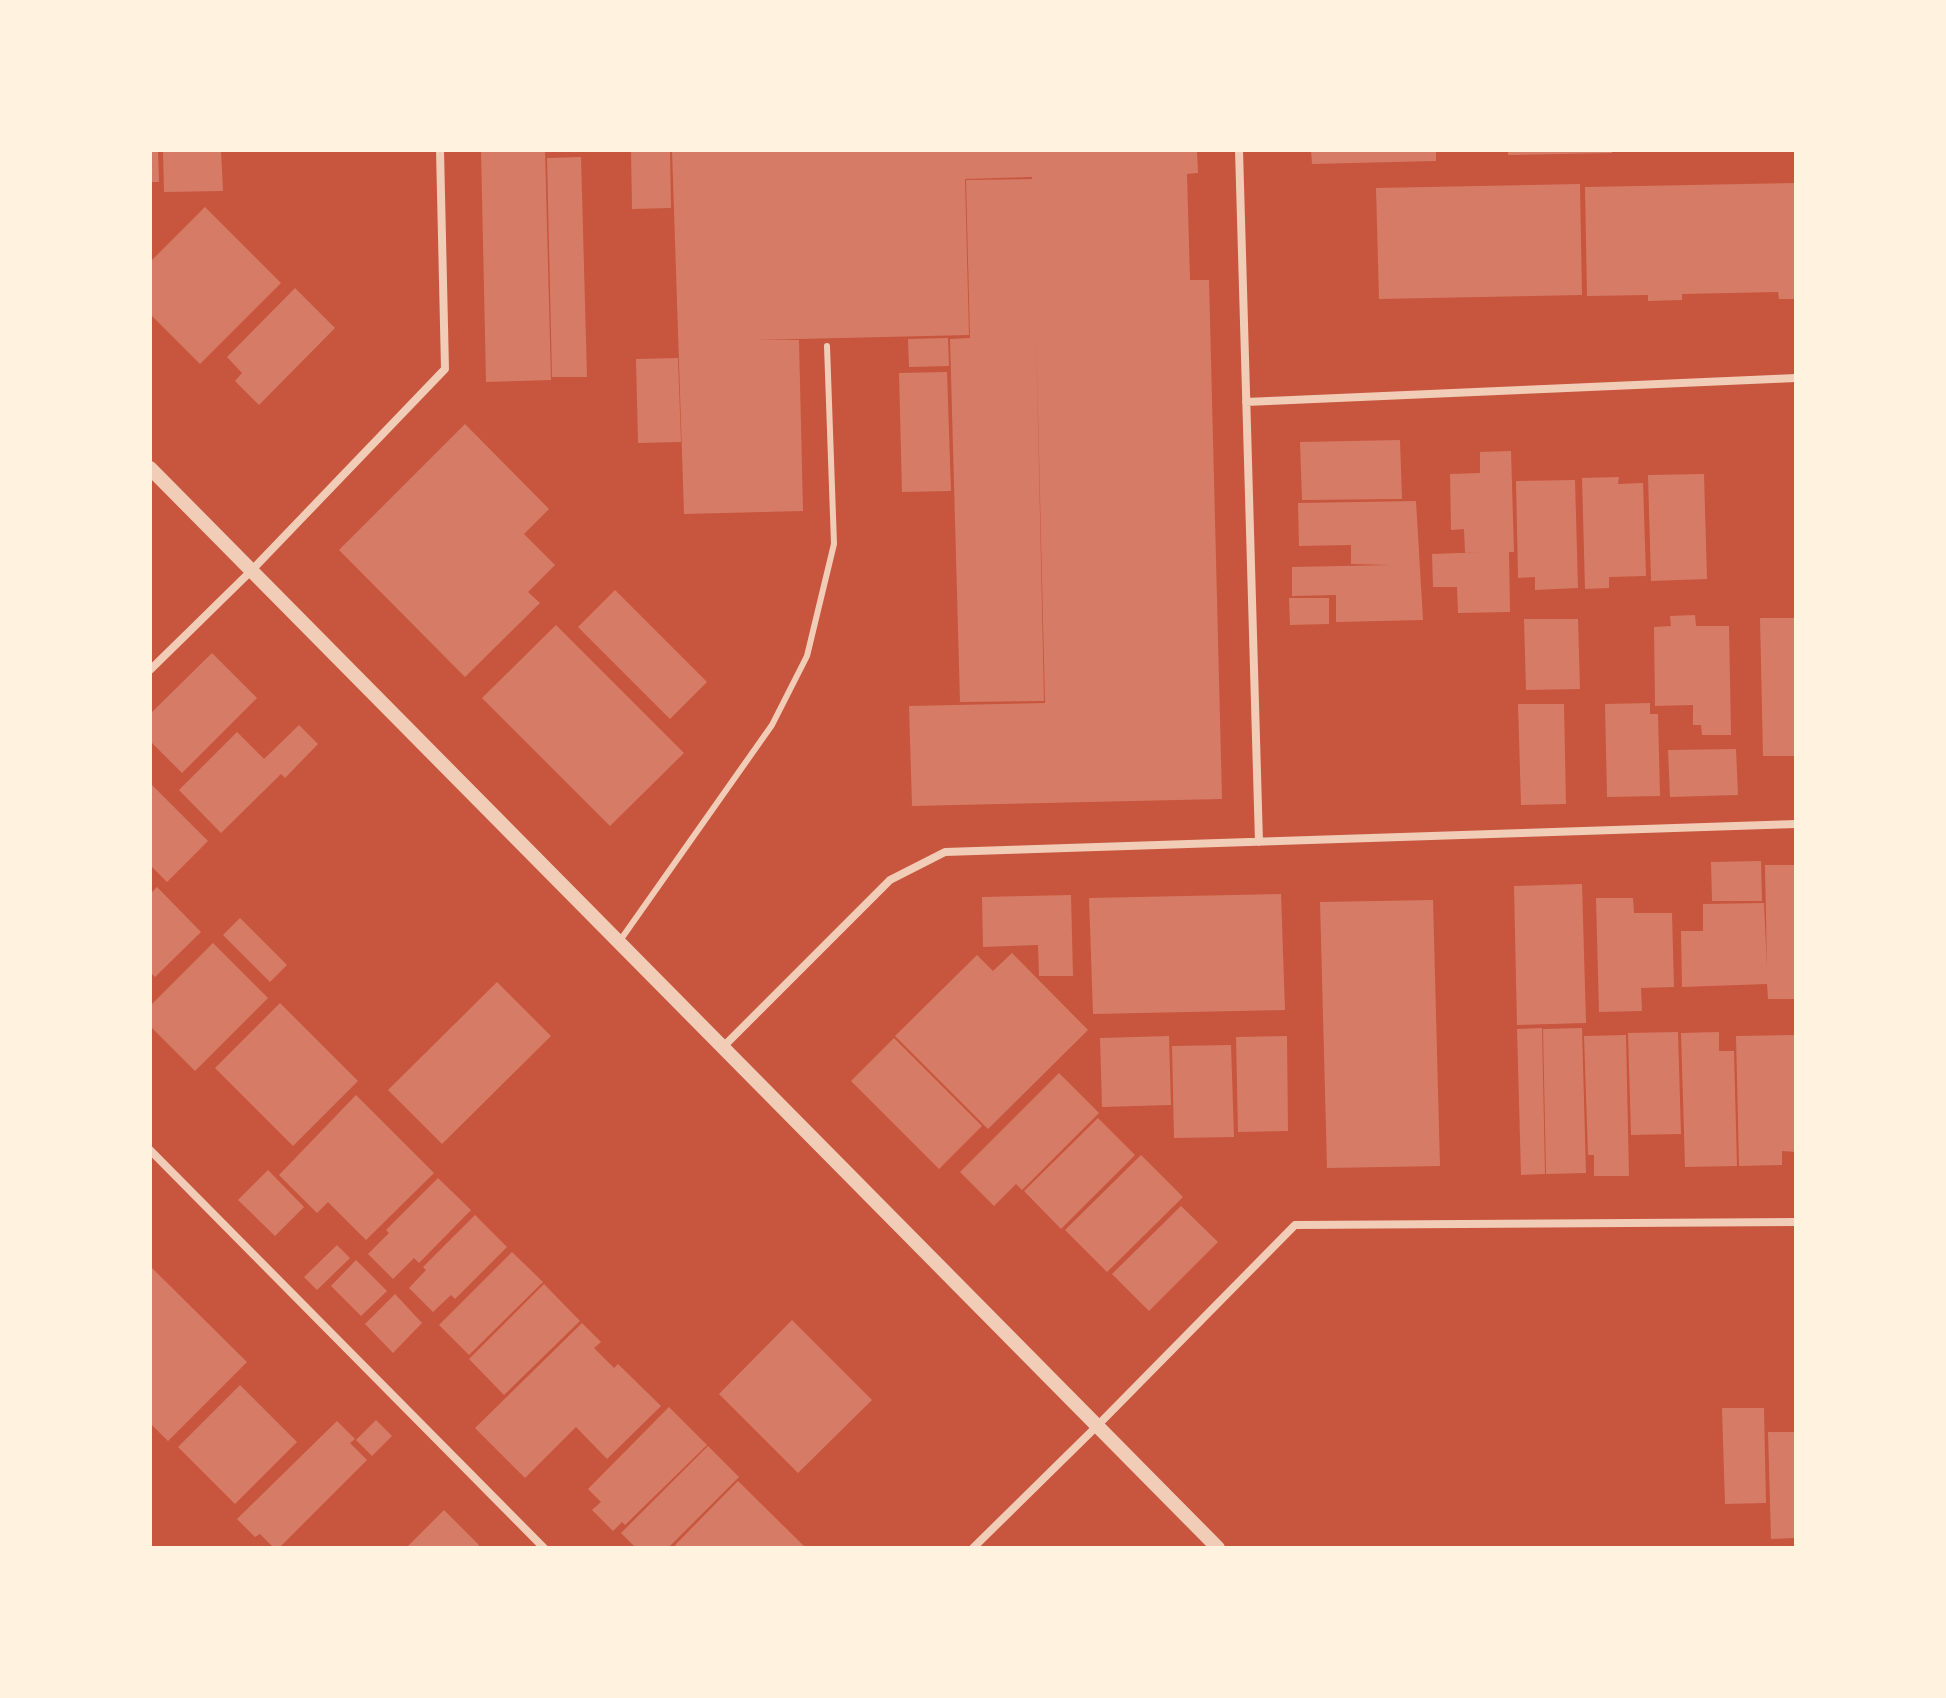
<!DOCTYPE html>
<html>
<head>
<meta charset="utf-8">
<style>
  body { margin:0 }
  #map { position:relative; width:1946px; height:1698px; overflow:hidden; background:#c8553d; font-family:Karla,sans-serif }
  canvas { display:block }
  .frame { position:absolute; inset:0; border:152px solid #fff3e0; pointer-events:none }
</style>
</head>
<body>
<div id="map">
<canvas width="1946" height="1698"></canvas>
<div class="frame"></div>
</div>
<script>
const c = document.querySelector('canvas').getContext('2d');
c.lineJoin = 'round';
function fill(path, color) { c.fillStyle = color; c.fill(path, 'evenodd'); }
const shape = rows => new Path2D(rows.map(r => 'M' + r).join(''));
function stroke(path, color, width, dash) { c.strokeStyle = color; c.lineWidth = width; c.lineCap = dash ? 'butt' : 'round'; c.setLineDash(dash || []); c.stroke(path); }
fill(shape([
  [150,150,158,150,159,182,150,182],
  [163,150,221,150,223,191,164,192],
  [481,150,545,150,551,380,486,382],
  [631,150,670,150,671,208,632,209],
  [672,150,1197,150,1198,173,1187,174,1190,280,1209,280,1222,799,912,806,909,706,1045,703,1036,330,1044,701,960,702,950,339,970,338,966,180,1032,179,1032,177,965,179,969,335,756,340,799,340,803,511,684,514],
  [1311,150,1436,150,1436,161,1312,164],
  [1508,150,1612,150,1612,153,1508,155],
  [581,157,587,377,552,377,547,158],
  [1796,183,1796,299,1779,299,1778,292,1682,294,1682,300,1648,301,1648,295,1587,296,1585,187],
  [1580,184,1582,295,1379,299,1376,188],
  [205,207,281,283,200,364,150,314,150,262],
  [295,288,335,328,259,405,235,381,242,373,227,357],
  [948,338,949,366,909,367,908,339],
  [678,358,681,442,638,443,636,359],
  [947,372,951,491,902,492,899,373],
  [465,424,549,509,524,534,555,565,528,592,540,603,465,677,339,550],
  [1400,440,1402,499,1302,500,1300,442],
  [1511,451,1514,552,1509,552,1510,612,1458,613,1457,587,1433,587,1432,554,1485,552,1465,553,1464,529,1451,530,1450,474,1480,473,1480,452],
  [1704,474,1707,579,1651,581,1648,475],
  [1619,477,1618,484,1643,483,1646,576,1609,577,1609,588,1585,589,1582,478],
  [1575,480,1578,588,1535,590,1535,577,1518,578,1516,481],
  [1416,501,1423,620,1336,622,1336,595,1292,596,1292,567,1392,565,1351,564,1351,545,1299,546,1298,503],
  [615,590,707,682,670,719,578,627],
  [1289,598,1329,598,1329,624,1290,625],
  [1695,615,1696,626,1729,626,1731,735,1702,735,1701,725,1693,725,1693,705,1655,706,1654,627,1671,626,1670,616],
  [1760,618,1796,618,1796,756,1763,756],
  [1524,619,1578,619,1580,689,1526,690],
  [556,625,684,753,610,826,482,698],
  [212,653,257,698,182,773,150,741,150,714],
  [1650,703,1650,714,1658,714,1660,796,1607,797,1605,704],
  [1518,704,1564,704,1566,804,1521,805],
  [299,725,318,744,285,778,281,774,221,833,179,790,237,732,264,759],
  [1736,749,1738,795,1670,797,1668,750],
  [150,783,208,841,167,882,150,865],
  [1761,861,1762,901,1712,901,1711,862],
  [1765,865,1796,865,1796,999,1768,999,1767,984,1682,987,1681,931,1703,931,1703,904,1764,903,1767,969],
  [1582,884,1586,1023,1517,1025,1514,886],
  [157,887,201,932,155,977,150,972,150,894],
  [1281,894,1285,1010,1093,1014,1089,898],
  [1071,895,1073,976,1039,976,1038,945,983,947,982,897],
  [1596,898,1633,898,1634,913,1672,913,1674,987,1641,988,1642,1011,1599,1012],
  [1433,900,1440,1166,1327,1168,1320,902],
  [240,918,287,965,270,982,223,935],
  [213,943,268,998,195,1071,150,1026,150,1006],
  [1012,953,1088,1030,988,1129,895,1036,977,955,993,971],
  [497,982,551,1036,442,1144,388,1090],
  [280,1003,358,1081,293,1146,215,1068],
  [1542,1028,1545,1174,1521,1175,1517,1029],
  [1582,1028,1586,1173,1546,1174,1543,1029],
  [1678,1032,1681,1134,1631,1135,1628,1033],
  [1719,1032,1719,1051,1734,1051,1737,1166,1685,1167,1681,1033],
  [1626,1035,1629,1176,1594,1176,1594,1155,1588,1155,1584,1036],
  [1796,1035,1796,1152,1782,1151,1782,1165,1739,1166,1736,1036],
  [1169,1036,1171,1105,1102,1107,1100,1038],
  [1287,1036,1288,1131,1238,1132,1236,1037],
  [894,1038,982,1126,939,1169,851,1081],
  [1231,1045,1234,1137,1174,1138,1172,1046],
  [1059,1073,1099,1113,1022,1190,1016,1184,994,1206,960,1172],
  [356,1095,434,1173,366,1240,328,1202,317,1213,279,1175],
  [1098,1118,1135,1155,1061,1229,1024,1191],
  [1141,1155,1183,1197,1107,1272,1065,1230],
  [268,1170,304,1207,275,1236,238,1200],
  [438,1178,471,1210,419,1263,414,1258,393,1279,368,1254,389,1233,386,1230],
  [1181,1206,1218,1242,1149,1311,1112,1274],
  [475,1215,507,1247,455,1299,451,1295,433,1312,409,1288,426,1270,423,1267],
  [337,1245,350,1258,317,1290,304,1277],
  [512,1252,543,1282,469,1355,439,1325],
  [356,1260,387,1291,361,1316,331,1286],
  [150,1266,247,1362,168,1441,150,1423],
  [544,1284,580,1321,504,1395,469,1359],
  [395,1294,422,1323,393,1353,365,1324],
  [792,1320,872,1400,798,1473,719,1394],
  [582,1323,601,1342,594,1348,614,1368,618,1364,661,1406,607,1459,576,1427,525,1478,475,1428],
  [240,1385,297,1442,235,1504,178,1447],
  [669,1407,707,1445,625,1525,622,1522,613,1531,592,1510,601,1502,588,1489],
  [1722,1408,1764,1408,1766,1503,1725,1504],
  [376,1420,392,1436,372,1456,356,1440],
  [337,1421,355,1439,350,1443,367,1460,279,1548,274,1548,260,1534,255,1537,237,1519],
  [1768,1432,1796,1432,1796,1538,1771,1539],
  [708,1446,739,1477,668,1548,636,1548,621,1533],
  [738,1481,806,1548,678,1548,675,1545],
  [444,1510,479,1545,477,1548,406,1548]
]), '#d67c66');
stroke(shape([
  [619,942,772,725,807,656,834,544,827,346]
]), '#f1ccb7', 6);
stroke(shape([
  [1239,150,1259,842],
  [1246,402,1796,378],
  [150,670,251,571,445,369,440,150],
  [723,1047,890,880,945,852,1796,824],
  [150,1150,544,1548],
  [973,1548,1098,1425,1295,1225,1796,1222]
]), '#f1ccb7', 8);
stroke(shape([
  [150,468,1218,1548]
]), '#f1ccb7', 14);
</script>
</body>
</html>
